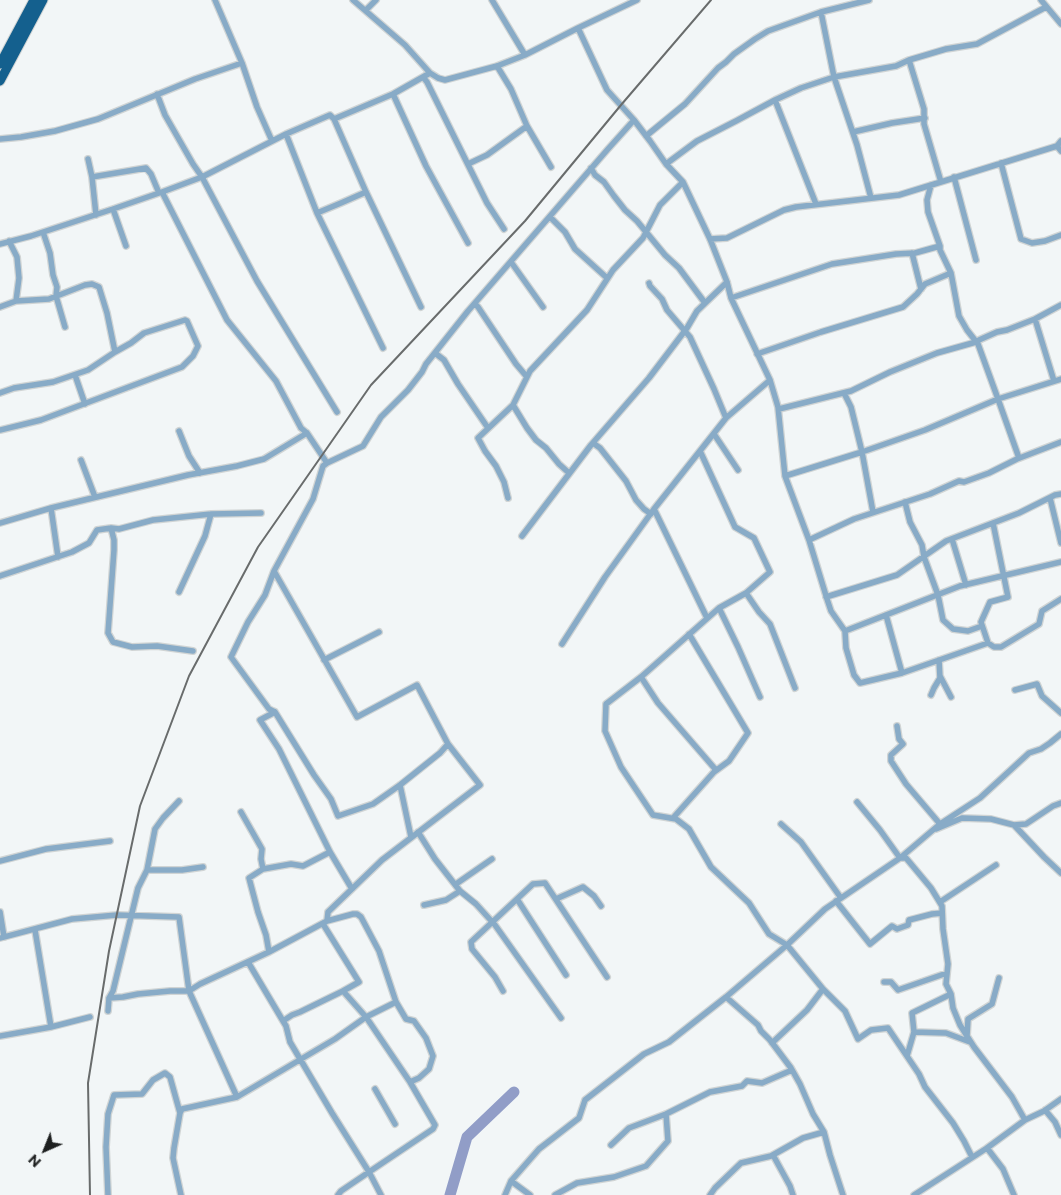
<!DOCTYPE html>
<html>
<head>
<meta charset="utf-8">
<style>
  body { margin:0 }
  #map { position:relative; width:1061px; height:1195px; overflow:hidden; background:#f2f6f7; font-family:Montserrat,sans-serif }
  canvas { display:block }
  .north { position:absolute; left:20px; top:1125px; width:50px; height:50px; -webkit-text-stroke:4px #f2f6f7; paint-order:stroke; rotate:224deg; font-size:14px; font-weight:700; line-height:20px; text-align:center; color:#1d1f1f }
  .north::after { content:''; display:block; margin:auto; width:18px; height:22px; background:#1d1f1f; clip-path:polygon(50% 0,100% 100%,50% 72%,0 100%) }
</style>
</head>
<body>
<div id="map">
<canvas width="1061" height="1195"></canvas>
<div class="north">N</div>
</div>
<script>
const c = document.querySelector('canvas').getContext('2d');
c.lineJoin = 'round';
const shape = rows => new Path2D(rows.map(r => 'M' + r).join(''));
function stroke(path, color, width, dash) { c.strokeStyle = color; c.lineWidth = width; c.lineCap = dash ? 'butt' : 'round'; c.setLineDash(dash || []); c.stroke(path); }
stroke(shape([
  [450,1195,467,1137,514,1092]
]), '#919dc7', 11);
const minor = shape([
  [215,0,242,63,257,107,272,141],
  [353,0,405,45,430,73,438,78,445,80,497,66,525,55,578,28,637,0],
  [492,0,525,55],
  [1041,0,1061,24],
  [366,10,376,0],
  [821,12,834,77,857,145,871,198],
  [578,28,607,90,634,120,650,141,666,164,683,182,710,239,727,282,731,298,770,380,778,407,785,476,809,540,827,599,831,611,845,631,846,648,854,675,860,683,902,673,988,643],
  [909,60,924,109,924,124,941,182],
  [497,66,511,89,527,126,551,167],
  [423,77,427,82,487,203,504,229],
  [157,94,165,115,193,164,202,177,257,281,337,412],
  [393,94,426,166,468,243],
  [775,100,816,204],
  [334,119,366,192,421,307],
  [853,132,892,123,925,118],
  [286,134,317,213,383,348],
  [646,136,685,104,718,68,726,62,734,54,755,39,768,31,821,12,869,0],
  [0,139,21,137,55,131,98,119,195,79,242,63],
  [1061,141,1057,146,1061,151],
  [88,159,92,177,96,215],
  [1001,163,1021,239,1032,243,1045,241,1061,235],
  [468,164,487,155,527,126],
  [666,164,697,141,736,121,775,100,801,88,834,77,896,66,909,60,946,49,977,44,1046,7],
  [591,168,595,175,604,182,614,196,625,210,637,221,665,255,679,268,705,303],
  [92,177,146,168,151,174,159,193],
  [954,177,976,260],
  [931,185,927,200,928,212,940,246,940,250,951,273,959,316,967,330,978,344,998,399,1061,379],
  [162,192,227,320,276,381,301,428,307,433,327,463],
  [113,209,126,246],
  [317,213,341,203,366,192],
  [550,217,565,232,575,249,607,278],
  [43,232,50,253,53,275,57,287,56,296,65,327],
  [710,239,727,238,784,210,796,207,899,195,1057,146],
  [9,241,17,257,19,278,16,301],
  [0,244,31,236,113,209,162,192,202,177,286,134,330,115,334,119,393,94,430,73],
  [912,253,921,289],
  [511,262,543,307],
  [649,283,650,286,662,299,667,310,690,337,714,389,726,418],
  [731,298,832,264,896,254,915,253,940,246],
  [475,304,478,307,516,364,527,377],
  [0,307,16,301,49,299,85,285,92,284,99,287,107,313,115,352,88,370,53,382,14,388,0,393],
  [1035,319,1054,381],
  [435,353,444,360,458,384,488,428],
  [757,354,821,332,903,307,917,294,925,284,951,273],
  [75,375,85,404],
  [844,393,851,407,862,452,873,512],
  [513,405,527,428,536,440,546,448,559,464,569,473],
  [779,409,851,391,890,372,937,353,976,342,979,340,997,332,1007,330,1035,319,1061,305],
  [0,430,41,420,182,367,193,356,198,346,187,321,185,320,144,333,131,343,115,352],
  [179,431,189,456,200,473],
  [714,434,738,470],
  [593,443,600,448,626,481,636,500,644,509,651,514],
  [700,451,735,527,754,538,770,572,746,593,719,608,641,677,606,704,605,731,621,767,653,815,676,819,689,829,711,867,749,903,769,934,787,945,823,989,845,1011,858,1039,871,1030,888,1028,919,1074,925,1087,953,1123,964,1141,972,1157],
  [81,460,95,497],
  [785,476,862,452,925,430,998,399,1019,458],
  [508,498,504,482,496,466,485,451,478,438,513,405,530,371,587,310,613,270,643,238,660,205,683,182],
  [1050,498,1061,543],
  [905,502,910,522,922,545,924,557,938,595,943,620,953,629,968,631,982,626],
  [654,509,707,618],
  [0,523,51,508],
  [993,523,1008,597,990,602,981,622,988,643,994,647,1001,647,1039,624,1042,611,1061,599],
  [111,528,114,540,114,550,108,633,113,642,132,647,157,646,193,651],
  [522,536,591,445,649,378,687,328,697,311,727,282],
  [952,539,966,585],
  [809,540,854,519,930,494,959,481,964,482,989,473,1017,459,1061,442],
  [58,557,51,508,188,475,237,466,264,459,307,433],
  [274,571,265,595,248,622,231,657,269,709,275,712,314,775,331,799,338,816,373,804,400,785,440,753,448,744,417,685,357,717,274,571,313,499,323,466,327,463,363,446,381,417,408,390,422,372,426,364,468,311,608,149,634,120],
  [0,576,72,552,89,543,97,530,111,528,119,529,153,520,211,514,261,513],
  [179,592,205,536,211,514],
  [746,593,759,612,770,624,795,688],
  [826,597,897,575,946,541,1019,513,1055,495,1061,494],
  [719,608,738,647,760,697],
  [886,615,902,673],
  [845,631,960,586,1061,562],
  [562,644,605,577,654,509,726,418,770,380],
  [324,660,379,632],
  [940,676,951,697],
  [641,677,658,703,716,770],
  [1015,690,1037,684,1042,696,1061,713],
  [931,695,934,688,940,678,939,660],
  [275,712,260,720,279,749,330,852,352,889],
  [400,785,411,837],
  [857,802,880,830,900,858,906,858,931,888,942,906,943,929,948,964,946,984,951,994,953,1008,960,1025,974,1047,1012,1097,1025,1120],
  [241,812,262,849,261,859,263,869,249,878,258,912,266,935,269,952],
  [673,818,714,772,729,761,748,733,689,634],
  [781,824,801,842,841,898],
  [940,824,980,798,1029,753,1041,749,1050,743,1061,734],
  [1014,825,1026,824,1053,806,1061,803],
  [936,829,962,818,991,819,1014,825,1044,857,1061,873],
  [418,832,435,859,460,891,476,904,495,925,561,1018],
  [0,861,46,849,110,841],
  [203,867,182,870,147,870,138,888,113,991,109,998,123,997,138,994,170,991,189,991,200,984,269,952,327,921,328,912,382,860,480,785,448,744],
  [263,869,291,864,303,866,330,852],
  [147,870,155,829,163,818,179,801],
  [456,884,492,859],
  [517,899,566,975],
  [556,899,583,887,594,896,601,906],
  [836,901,870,944,892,926,897,929,908,925,909,920,932,914,942,913],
  [940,902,996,865],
  [424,905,446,900,460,891],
  [0,912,4,937],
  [327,921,353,914,357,914,361,917,379,951,396,1002,406,1019,414,1021,426,1038,433,1056,429,1069,419,1078,410,1082],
  [323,924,359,982,343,991],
  [35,930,51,1027],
  [0,938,72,919,117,915,179,917,189,991,237,1097],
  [248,962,283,1021,286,1026,290,1042,332,1113,369,1172,433,1129,435,1125,410,1082,366,1017,343,991,300,1012,292,1015,283,1021],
  [884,982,891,982,898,990,947,973],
  [503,991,495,977,472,949,471,942,533,884,545,883,607,977],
  [726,997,787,945,825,909,900,858,940,824,906,784,891,761,891,755,903,744,899,739,897,726],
  [108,1011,109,998],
  [914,1032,946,1033,970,1042],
  [0,1036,51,1027,90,1017],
  [967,1036,968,1019,992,1004,999,978],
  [772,1043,807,1010,823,989],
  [907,1056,914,1032,912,1013,951,994],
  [375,1089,395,1124],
  [1045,1110,1055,1122,1061,1135],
  [611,1145,629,1128,666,1114,710,1092,742,1086,747,1081,762,1083,792,1070],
  [987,1148,1003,1169,1014,1195],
  [773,1155,790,1186,793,1195],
  [511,1181,530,1195],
  [108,1195,106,1147,108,1114,114,1095,142,1094,153,1080,165,1073,170,1077,180,1113],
  [181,1195,173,1158,174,1148,180,1113,182,1109,237,1097,335,1039,366,1017,396,1002],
  [338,1195,341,1191,369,1172,381,1195],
  [505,1195,511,1181,539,1149,579,1118,585,1100,644,1054,669,1042,726,997,758,1025,761,1031,770,1040,791,1068,800,1084,813,1114,824,1132,830,1155,843,1195],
  [555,1195,577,1183,614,1177,646,1166,668,1141,666,1114],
  [710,1195,715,1188,741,1163,771,1156,803,1138,824,1132],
  [914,1195,987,1148,1025,1120,1044,1111,1061,1099]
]);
const trunk = shape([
  [0,64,34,0],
  [0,81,43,0]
]);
stroke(minor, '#d0d4d4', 8);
stroke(trunk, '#d0d4d4', 11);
stroke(minor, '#88abc7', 5.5);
stroke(trunk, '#14608e', 9);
stroke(shape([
  [90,1195,88,1083,109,951,140,806,189,676,258,547,371,385,525,221,621,105,711,0]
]), '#696c6c', 2);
</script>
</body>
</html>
